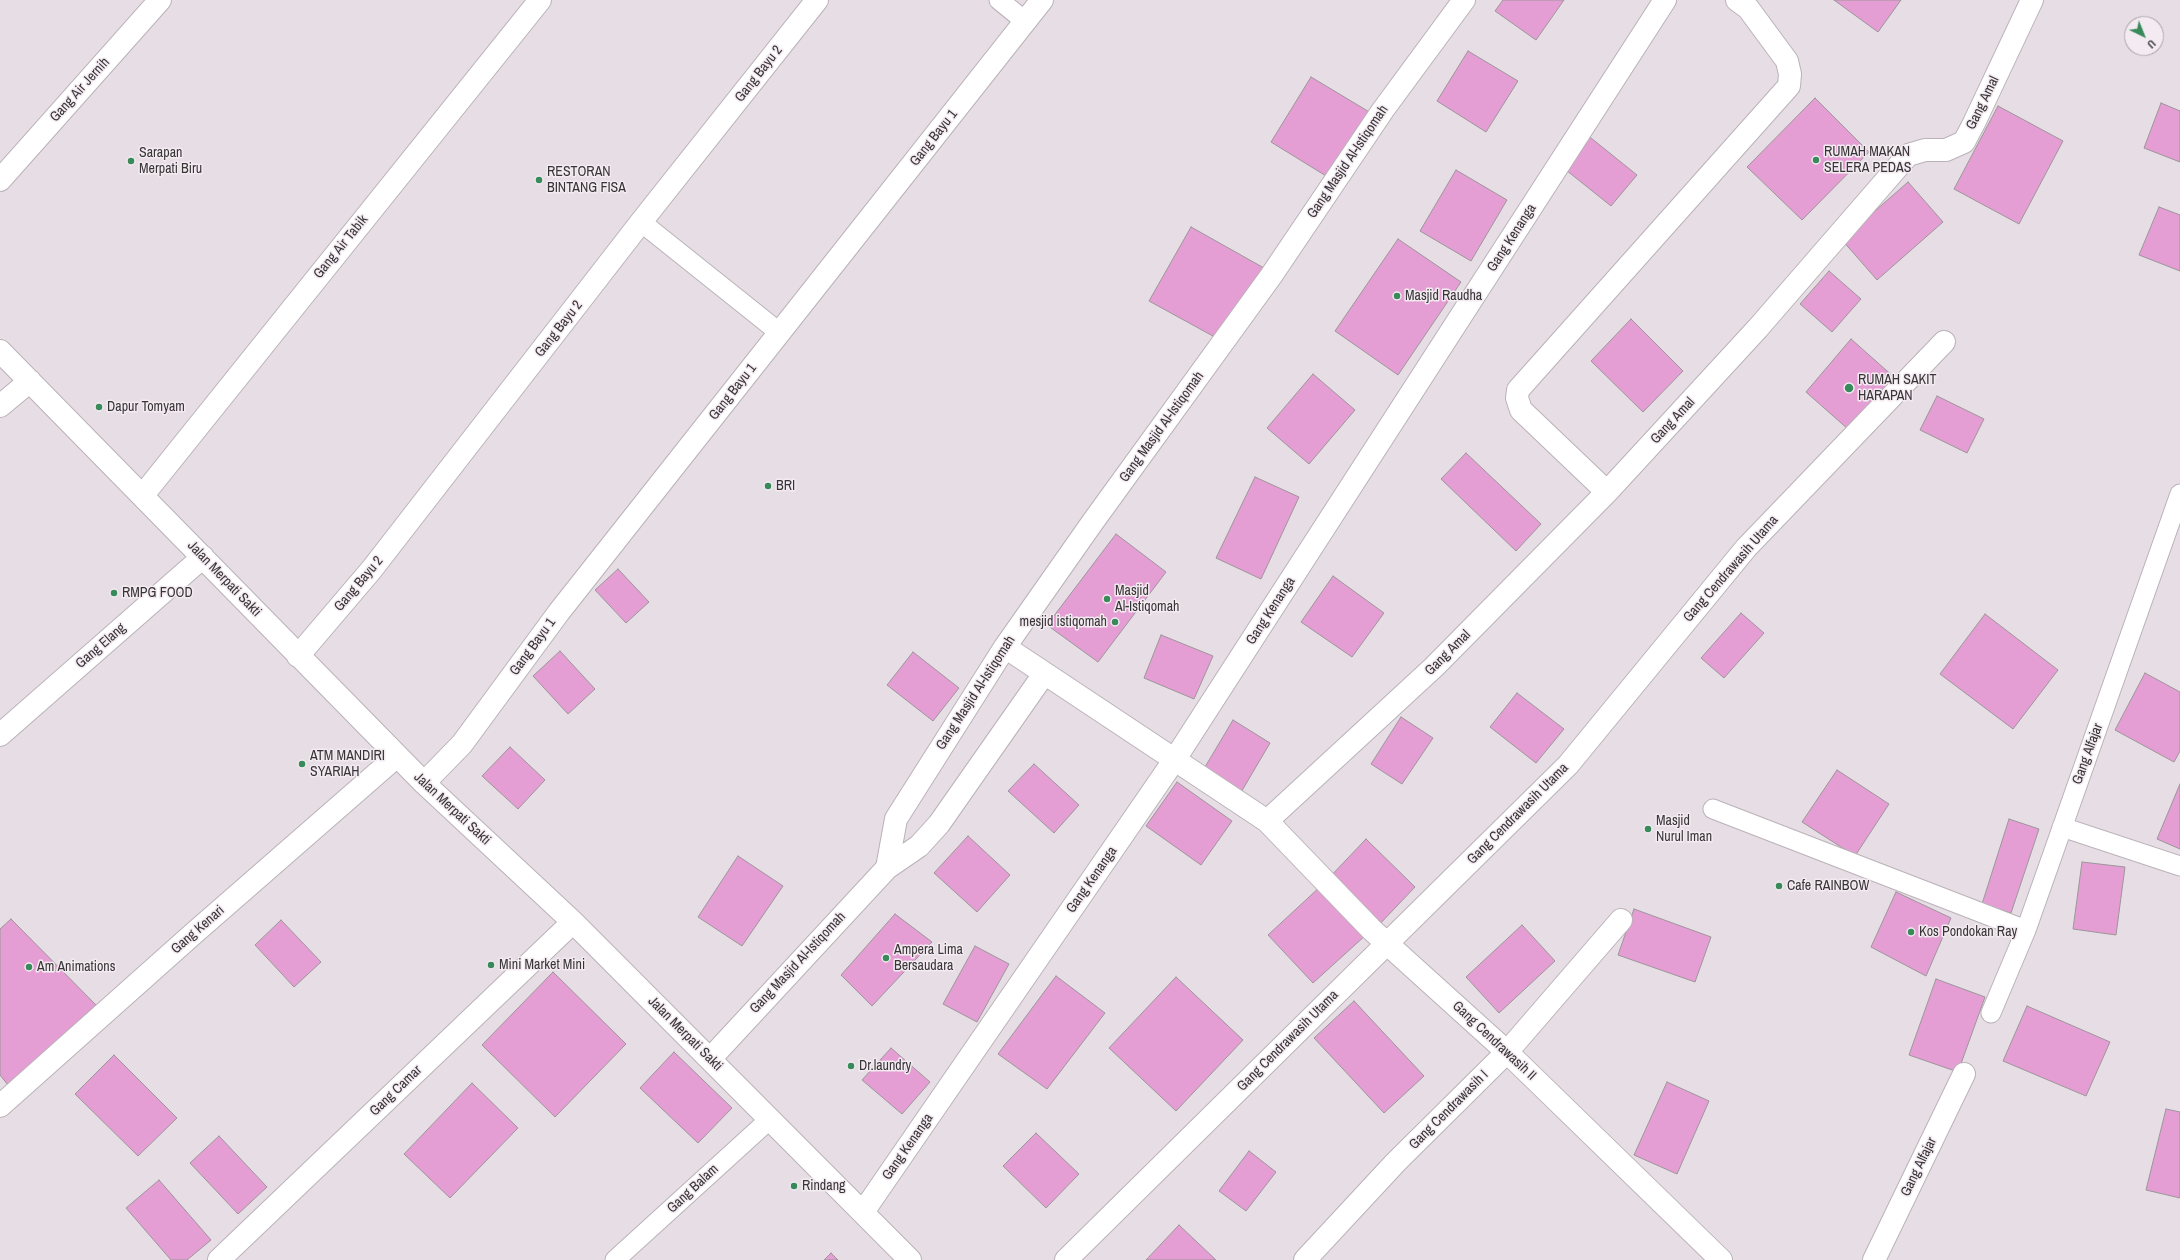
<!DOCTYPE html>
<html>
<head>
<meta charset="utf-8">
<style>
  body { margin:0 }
  #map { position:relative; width:2180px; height:1260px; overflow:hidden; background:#e6dee4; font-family:"Archivo Narrow",sans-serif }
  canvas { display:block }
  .north { position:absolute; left:2124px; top:16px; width:40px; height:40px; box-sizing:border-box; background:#f3ebf1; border:1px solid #a8a2a7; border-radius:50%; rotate:137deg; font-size:11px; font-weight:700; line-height:16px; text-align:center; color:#383537 }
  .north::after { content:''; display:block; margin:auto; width:14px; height:18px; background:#388a5b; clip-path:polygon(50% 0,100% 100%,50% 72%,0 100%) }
</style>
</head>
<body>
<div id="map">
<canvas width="2180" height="1260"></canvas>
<div class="north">U</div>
</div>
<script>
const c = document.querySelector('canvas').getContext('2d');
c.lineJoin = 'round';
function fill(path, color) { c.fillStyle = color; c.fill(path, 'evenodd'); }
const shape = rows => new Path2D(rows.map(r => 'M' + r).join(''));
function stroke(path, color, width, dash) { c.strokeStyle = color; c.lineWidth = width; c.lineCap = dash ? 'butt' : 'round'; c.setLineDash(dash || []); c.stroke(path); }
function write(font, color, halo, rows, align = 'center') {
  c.font = font + ' "Archivo Narrow",sans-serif'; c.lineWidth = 3; c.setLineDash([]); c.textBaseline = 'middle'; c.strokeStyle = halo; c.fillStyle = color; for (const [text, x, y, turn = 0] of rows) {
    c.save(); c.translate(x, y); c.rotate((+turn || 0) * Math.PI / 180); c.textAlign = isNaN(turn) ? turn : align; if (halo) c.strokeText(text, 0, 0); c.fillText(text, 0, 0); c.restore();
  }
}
const building = shape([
  [1503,0,1564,0,1536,40,1495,11,1503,0],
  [1834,0,1901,0,1878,32,1834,0],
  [1468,51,1518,81,1486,132,1437,101,1468,51],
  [1311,77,1371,113,1331,179,1271,142,1311,77],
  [1815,98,1869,152,1802,220,1747,167,1815,98],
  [2161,103,2180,111,2180,162,2144,148,2161,103],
  [1998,106,2063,141,2019,224,1954,189,1998,106],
  [1586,134,1637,175,1611,206,1561,166,1586,134],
  [1456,170,1507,200,1471,261,1420,231,1456,170],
  [1908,182,1943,222,1877,280,1842,240,1908,182],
  [2159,207,2180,215,2180,271,2139,255,2159,207],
  [1191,227,1264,268,1222,341,1149,301,1191,227],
  [1398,239,1461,282,1398,375,1335,331,1398,239],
  [1829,271,1861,299,1832,332,1800,304,1829,271],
  [1631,319,1683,371,1643,412,1591,361,1631,319],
  [1851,339,1895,378,1849,430,1806,392,1851,339],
  [1313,374,1355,410,1309,464,1267,428,1313,374],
  [1937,396,1984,419,1967,453,1920,430,1937,396],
  [1466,453,1541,524,1516,551,1441,479,1466,453],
  [1255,477,1299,497,1261,579,1216,558,1255,477],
  [1116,534,1166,572,1098,662,1047,625,1116,534],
  [618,569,649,602,626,623,595,590,618,569],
  [1333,576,1384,613,1352,657,1301,622,1333,576],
  [1741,613,1764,633,1724,678,1701,658,1741,613],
  [1985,614,2058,670,2013,729,1940,674,1985,614],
  [1161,635,1213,656,1194,699,1144,678,1161,635],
  [560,651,595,689,568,714,533,676,560,651],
  [913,652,959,688,933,721,887,685,913,652],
  [2145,673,2180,692,2180,751,2174,762,2115,730,2145,673],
  [1517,693,1564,729,1536,763,1490,727,1517,693],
  [1401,717,1433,738,1402,784,1371,764,1401,717],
  [1233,720,1270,743,1240,794,1202,772,1233,720],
  [510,747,545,780,518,809,482,776,510,747],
  [1034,764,1079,805,1054,833,1008,791,1034,764],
  [1837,770,1889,804,1855,856,1802,822,1837,770],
  [1177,782,1232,821,1201,865,1146,826,1177,782],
  [2180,784,2180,849,2157,839,2180,784],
  [2009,819,2039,829,2011,913,1982,904,2009,819],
  [968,836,1010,875,977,912,934,873,968,836],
  [1366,839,1415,887,1376,928,1327,880,1366,839],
  [738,856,783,886,742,946,698,917,738,856],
  [2082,862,2125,867,2116,935,2073,929,2082,862],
  [1322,885,1367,934,1313,983,1268,935,1322,885],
  [1896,892,1951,918,1926,976,1871,947,1896,892],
  [1634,909,1711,937,1695,982,1618,955,1634,909],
  [895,914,932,942,872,1006,841,975,895,914],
  [11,919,96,1005,8,1085,0,1075,0,929,11,919],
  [281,920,321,962,294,987,255,945,281,920],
  [1522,925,1555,961,1499,1013,1466,977,1522,925],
  [975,946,1009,964,977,1022,943,1004,975,946],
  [553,972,626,1044,555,1117,482,1045,553,972],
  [1056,976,1105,1013,1047,1089,998,1054,1056,976],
  [1176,977,1243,1040,1176,1111,1109,1048,1176,977],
  [1936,979,1985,997,1958,1072,1909,1055,1936,979],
  [1354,1001,1424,1076,1384,1113,1314,1038,1354,1001],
  [2027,1006,2110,1042,2086,1096,2003,1061,2027,1006],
  [891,1048,930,1082,902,1114,862,1080,891,1048],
  [674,1052,732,1108,698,1143,640,1088,674,1052],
  [114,1055,177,1118,138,1156,75,1094,114,1055],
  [1667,1082,1709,1101,1677,1174,1634,1155,1667,1082],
  [472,1083,518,1128,450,1198,404,1154,472,1083],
  [2166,1109,2180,1112,2180,1198,2146,1190,2166,1109],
  [1036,1133,1079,1174,1046,1208,1003,1166,1036,1133],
  [219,1136,267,1187,238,1214,190,1163,219,1136],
  [1249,1151,1276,1172,1246,1211,1219,1191,1249,1151],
  [159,1180,211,1240,187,1260,171,1260,126,1208,159,1180],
  [1179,1225,1216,1260,1146,1260,1179,1225],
  [831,1253,838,1260,824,1260,831,1253]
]);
fill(building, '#e49ed3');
stroke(building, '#9c959a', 1);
const service = shape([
  [999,0,1026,22],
  [641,222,780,333],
  [1713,809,2026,930],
  [2062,827,2180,866],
  [1991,1013,2026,930,2180,494],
  [615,1260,770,1119]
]);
const minor = shape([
  [0,180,160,0],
  [0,351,424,783,573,922,910,1260],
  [0,406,30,381],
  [1607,492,1521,410,1517,398,1518,390,1789,86,1790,74,1787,61,1748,8,1737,0],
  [143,495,540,0],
  [1005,647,1267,821,1372,930,1507,1052,1721,1260],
  [298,656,372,569,641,222,817,0],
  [0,735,203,557],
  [424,783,462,744,559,612,1042,0],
  [1267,821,1434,667,1607,492,1758,328,1908,155,1925,150,1946,150,1964,142,1974,123,2032,0],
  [887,868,896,819,1005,647,1092,523,1271,276,1383,110,1464,0],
  [710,1059,887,868,919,846,939,824,1044,674],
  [0,1106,193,934,397,756],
  [863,1212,1175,759,1665,0],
  [219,1260,573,922],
  [1066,1260,1568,765,1746,548,1944,342],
  [1305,1260,1396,1162,1507,1052,1621,920],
  [1874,1260,1964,1074]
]);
stroke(service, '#bab2b8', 21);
stroke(minor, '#bab2b8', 24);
stroke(service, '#fff', 19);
stroke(minor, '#fff', 22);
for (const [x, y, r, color] of [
  [1816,160,4,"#388a5b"],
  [131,161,4,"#388a5b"],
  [539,180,4,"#388a5b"],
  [1397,296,4,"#388a5b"],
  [1849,388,5,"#388a5b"],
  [99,407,4,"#388a5b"],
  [768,486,4,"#388a5b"],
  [114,593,4,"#388a5b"],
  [1107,599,4,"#388a5b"],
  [1115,622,4,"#388a5b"],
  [302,764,4,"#388a5b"],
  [1648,829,4,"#388a5b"],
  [1779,886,4,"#388a5b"],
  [1911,932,4,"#388a5b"],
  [886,958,4,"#388a5b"],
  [491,965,4,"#388a5b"],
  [29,967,4,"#388a5b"],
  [851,1066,4,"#388a5b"],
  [794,1186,4,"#388a5b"]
]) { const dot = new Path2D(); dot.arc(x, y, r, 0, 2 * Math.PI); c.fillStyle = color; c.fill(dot); stroke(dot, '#f3ebf1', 1.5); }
write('14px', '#383537', '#f3ebf1', [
  ["Gang Bayu 2",759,74,-52],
  ["Gang Air Jernih",80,90,-48],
  ["Gang Amal",1983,103,-64],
  ["Gang Bayu 1",934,138,-52],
  ["Gang Masjid Al-Istiqomah",1348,162,-56],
  ["Gang Kenanga",1512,238,-57],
  ["Gang Air Tabik",341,247,-51],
  ["Gang Bayu 2",559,329,-52],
  ["Gang Bayu 1",733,392,-52],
  ["Gang Amal",1673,421,-47],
  ["Gang Masjid Al-Istiqomah",1162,427,-54],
  ["Gang Cendrawasih Utama",1731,569,-49],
  ["Jalan Merpati Sakti",224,579,46],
  ["Gang Bayu 2",359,584,-50],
  ["Gang Kenanga",1271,611,-57],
  ["Gang Elang",101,646,-41],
  ["Gang Bayu 1",533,647,-54],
  ["Gang Amal",1448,653,-45],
  ["Gang Masjid Al-Istiqomah",976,693,-57],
  ["Gang Alfajar",2088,754,-70],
  ["Jalan Merpati Sakti",452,809,43],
  ["Gang Cendrawasih Utama",1518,814,-45],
  ["Gang Kenanga",1092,880,-55],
  ["Gang Kenari",198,930,-41],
  ["Gang Masjid Al-Istiqomah",798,963,-47],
  ["Jalan Merpati Sakti",685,1034,45],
  ["Gang Cendrawasih Utama",1288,1041,-45],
  ["Gang Cendrawasih II",1494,1041,43],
  ["Gang Camar",396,1091,-44],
  ["Gang Cendrawasih I",1449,1110,-45],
  ["Gang Kenanga",908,1147,-55],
  ["Gang Alfajar",1919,1167,-64],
  ["Gang Balam",693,1189,-43]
]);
write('14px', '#383537', '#f3ebf1', [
  ["RUMAH MAKAN",1824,152],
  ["SELERA PEDAS",1824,168],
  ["Sarapan",139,153],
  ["Merpati Biru",139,169],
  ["RESTORAN",547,172],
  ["BINTANG FISA",547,188],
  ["Masjid Raudha",1405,296],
  ["RUMAH SAKIT",1858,380],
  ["HARAPAN",1858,396],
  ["Dapur Tomyam",107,407],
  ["BRI",776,486],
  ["Masjid",1115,591],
  ["Al-Istiqomah",1115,607],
  ["RMPG FOOD",122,593],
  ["mesjid istiqomah",1107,622,"right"],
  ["ATM MANDIRI",310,756],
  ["SYARIAH",310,772],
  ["Masjid",1656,821],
  ["Nurul Iman",1656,837],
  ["Cafe RAINBOW",1787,886],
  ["Kos Pondokan Ray",1919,932],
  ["Ampera Lima",894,950],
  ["Bersaudara",894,966],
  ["Mini Market Mini",499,965],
  ["Am Animations",37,967],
  ["Dr.laundry",859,1066],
  ["Rindang",802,1186]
], 'left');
</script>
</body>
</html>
